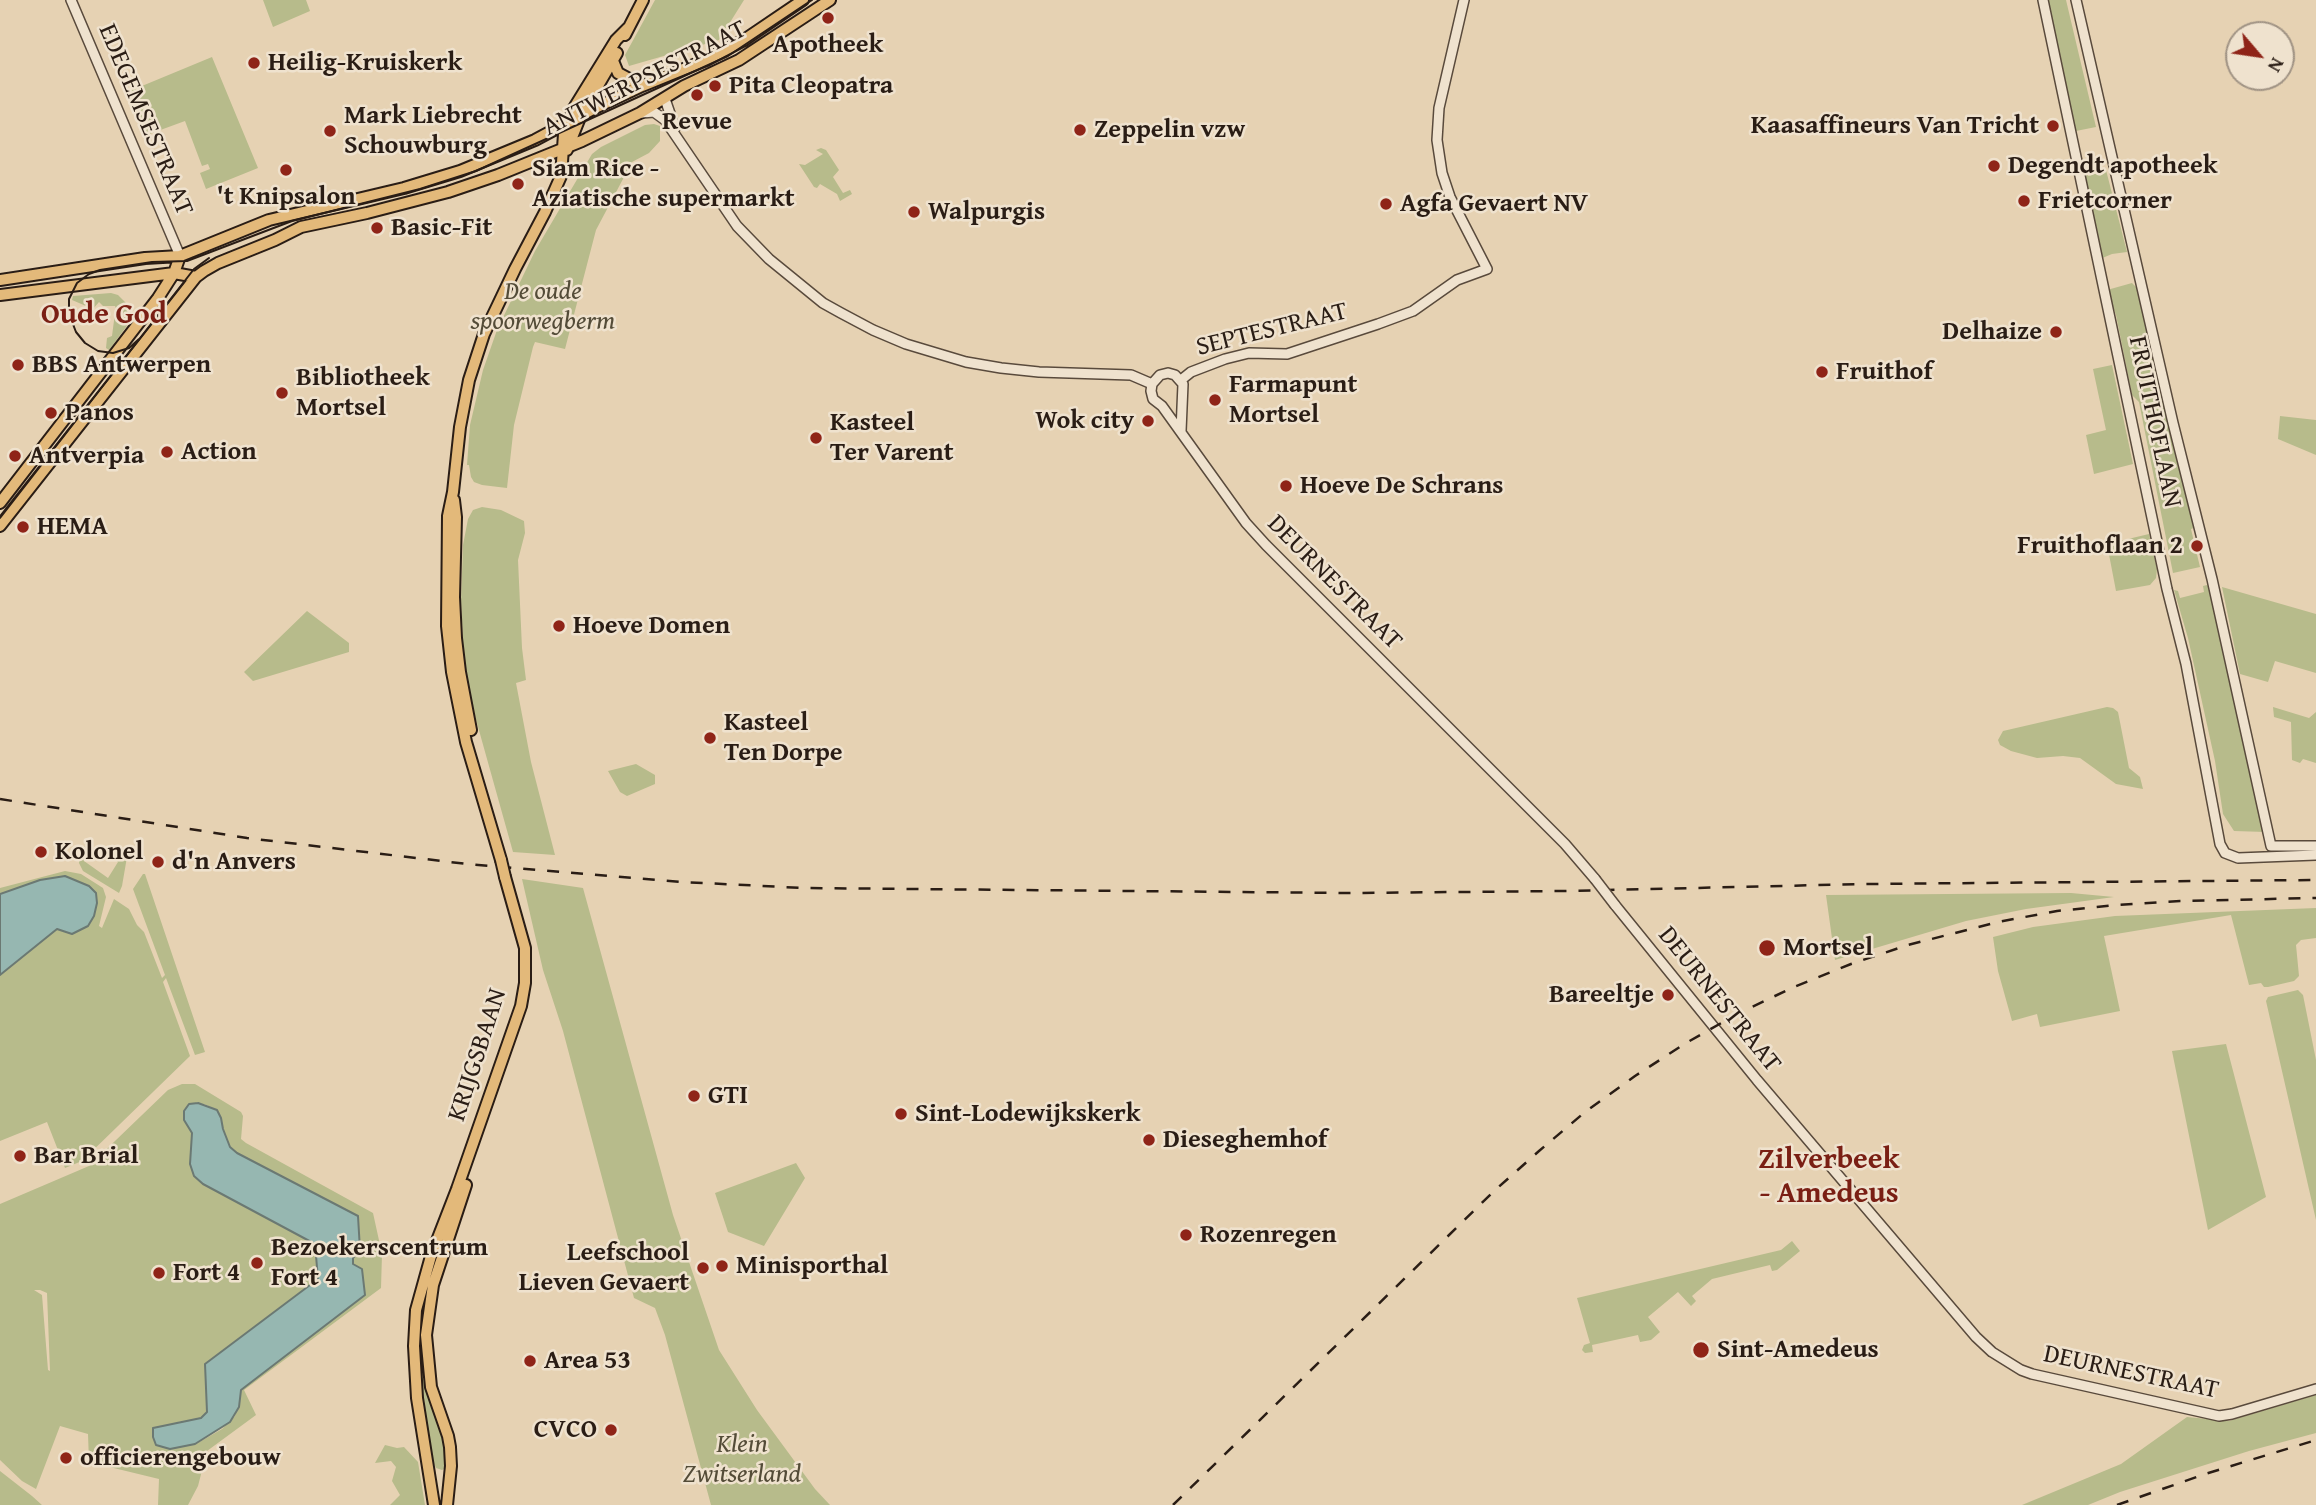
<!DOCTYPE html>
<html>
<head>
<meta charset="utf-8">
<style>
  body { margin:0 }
  #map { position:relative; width:2316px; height:1505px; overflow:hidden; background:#e6d2b3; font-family:"Gentium Book Plus",serif }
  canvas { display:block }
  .north { position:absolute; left:2225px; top:21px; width:70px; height:70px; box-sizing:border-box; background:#efe2ce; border:2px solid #a09384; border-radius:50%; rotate:119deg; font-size:19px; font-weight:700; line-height:28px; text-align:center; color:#2a1d15 }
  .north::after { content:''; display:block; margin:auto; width:24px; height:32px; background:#8f2418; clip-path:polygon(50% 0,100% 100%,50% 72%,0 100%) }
</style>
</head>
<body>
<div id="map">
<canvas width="2316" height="1505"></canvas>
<div class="north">N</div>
</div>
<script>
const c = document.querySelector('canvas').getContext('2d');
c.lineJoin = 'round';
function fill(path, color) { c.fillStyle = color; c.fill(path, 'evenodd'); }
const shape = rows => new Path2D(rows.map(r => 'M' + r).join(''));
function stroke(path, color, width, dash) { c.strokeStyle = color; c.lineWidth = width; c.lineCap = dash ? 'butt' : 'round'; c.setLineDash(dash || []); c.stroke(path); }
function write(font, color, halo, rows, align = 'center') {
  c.font = font + ' "Gentium Book Plus",serif'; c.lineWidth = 5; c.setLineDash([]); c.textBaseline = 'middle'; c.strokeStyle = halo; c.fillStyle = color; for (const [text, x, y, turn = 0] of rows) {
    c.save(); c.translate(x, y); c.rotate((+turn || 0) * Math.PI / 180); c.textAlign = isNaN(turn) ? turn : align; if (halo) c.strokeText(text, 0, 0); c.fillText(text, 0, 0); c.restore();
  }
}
fill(shape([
  [263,0,306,0,310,11,273,27],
  [655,0,744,0,719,40,629,66,625,55],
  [2047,0,2066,0,2096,127,2076,131],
  [212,57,258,168,206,189,200,173,210,169,208,164,202,166,185,121,144,136,125,93],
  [654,124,660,126,660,141,649,153,632,162,596,230,565,349,535,342,533,347,514,425,507,488,482,485,474,482,471,477,469,465,467,465,470,425,483,370,497,330,535,251,592,154,601,147,645,125],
  [821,148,826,150,839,170,833,177,843,193,850,190,852,194,840,201,837,194,820,184,817,188,814,187,799,164,805,165,823,154,816,150],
  [2081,170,2085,170,2088,176,2106,170,2127,252,2112,254,2100,259,2098,233],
  [2132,283,2136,287,2138,292,2142,291,2145,315,2194,528,2191,529,2200,567,2173,573,2139,402,2132,395,2116,315,2107,290],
  [111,293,118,295,127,304,130,319,129,323,109,350,106,348,107,338,112,336,115,313,117,311,115,306,103,306,99,302,93,309,72,300,73,296],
  [2112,365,2133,464,2094,474,2086,435,2106,430,2093,369],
  [2280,416,2316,420,2316,455,2278,439],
  [482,507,501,510,524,521,525,533,518,560,522,648,526,680,516,683,531,762,555,855,513,852,475,716,464,662,461,600,463,545,468,519,473,510],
  [2149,534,2157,569,2156,578,2150,585,2116,591,2107,544],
  [2207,585,2213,591,2213,605,2266,832,2234,831,2223,814,2215,761,2188,638,2174,590,2178,591,2180,598,2204,592,2203,586],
  [2222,587,2316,614,2316,673,2275,661,2268,682,2240,674],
  [307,611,349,643,349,652,253,681,244,672],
  [2107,707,2113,708,2118,712,2129,768,2140,777,2143,789,2116,784,2080,758,2063,756,2037,758,2011,751,2000,745,1998,740,2003,731],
  [2273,707,2309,718,2316,712,2316,763,2303,759,2300,763,2292,760,2291,722,2274,717],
  [636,764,655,775,655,784,627,796,620,792,608,771],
  [81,846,92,848,84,861,108,878,118,862,112,856,115,851,127,857,122,886,119,893,83,871,79,863],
  [65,871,81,874,103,888,106,897,99,926,102,928,114,899,129,909,137,925,144,932,162,978,165,975,133,889,143,874,145,874,205,1052,195,1055,166,978,163,982,190,1056,82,1161,65,1168,47,1122,0,1141,0,975,57,928,72,934,89,886,65,876,40,880,0,894,0,888],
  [522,879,583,888,673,1215,719,1350,757,1410,815,1489,830,1505,711,1505,665,1335,655,1308,634,1298,563,1031,543,970],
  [2071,893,2114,897,2026,909,1966,921,1835,960,1826,895],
  [2316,908,2316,938,2301,940,2296,945,2299,976,2294,981,2268,987,2264,987,2261,983,2249,985,2231,915,2104,936,2120,1011,2040,1027,2037,1014,2012,1021,1998,971,1993,937,2033,927,2115,916],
  [2298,990,2303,995,2316,1060,2316,1220,2266,1001,2268,997],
  [2226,1044,2266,1197,2208,1230,2172,1051],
  [182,1084,195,1084,241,1112,243,1116,241,1139,246,1143,373,1213,382,1254,381,1288,244,1390,256,1415,207,1451,198,1486,188,1505,158,1505,159,1479,89,1462,88,1434,60,1426,36,1489,22,1481,0,1460,0,1204,89,1166,168,1090],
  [204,1104,217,1110,221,1118,223,1129,230,1147,237,1153,358,1216,353,1265,365,1295,240,1390,235,1416,222,1429,196,1444,201,1418,207,1411,208,1403,205,1364,318,1279,315,1244,203,1184,194,1176,192,1133],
  [34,1290,40,1290,47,1293,50,1371,48,1370,42,1295],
  [796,1163,805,1178,764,1246,728,1232,715,1193],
  [443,1239,424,1299,420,1340,423,1372,431,1399,446,1437,446,1468,442,1470,436,1468,434,1464,426,1417,421,1373,418,1322,430,1268],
  [1792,1241,1800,1251,1777,1270,1772,1271,1770,1265,1712,1279,1692,1296,1696,1301,1691,1306,1678,1292,1648,1317,1660,1332,1651,1340,1640,1342,1638,1335,1592,1345,1593,1352,1585,1353,1582,1350,1584,1345,1590,1343,1577,1298,1781,1250],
  [2316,1395,2316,1433,2249,1451,2120,1492,2088,1505,2022,1505,2121,1464,2187,1417,2229,1421],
  [385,1445,397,1448,404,1447,418,1462,425,1505,390,1505,400,1495,392,1481,396,1467,391,1461,375,1463],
  [0,1471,32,1496,42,1505,0,1505]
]), '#b7bb8b');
const water = shape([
  [65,876,89,886,96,893,97,903,94,916,88,926,72,934,57,929,0,975,0,894,40,880,65,876],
  [198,1103,217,1110,221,1118,223,1129,230,1147,237,1153,358,1216,360,1250,353,1258,353,1264,362,1269,365,1295,241,1390,239,1407,230,1422,195,1444,170,1449,156,1445,153,1437,153,1428,201,1418,207,1412,205,1364,318,1279,315,1244,203,1184,194,1176,190,1164,192,1133,184,1120,184,1111,189,1104,198,1103]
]);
fill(water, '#96b7b1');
stroke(water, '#6b7973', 2);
const tertiary = shape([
  [71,0,180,256],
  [2043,0,2167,589,2186,664,2220,844,2225,853,2238,858,2316,855],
  [2076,0,2173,423,2212,579,2271,846,2316,846],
  [665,99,675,128],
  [642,113,654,112,665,120,737,226,769,259,823,303,841,313,873,330,906,344,966,362,1001,368,1039,372,1131,375,1152,384],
  [1181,380,1191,372,1225,359,1249,353,1287,354,1378,324,1413,311,1457,280,1487,269,1450,197,1442,173,1437,140,1439,108,1464,0],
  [1181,431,1183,384,1175,375,1168,373,1160,375,1152,384,1151,391,1153,399,1162,406,1246,523,1266,545,1565,844,1595,879],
  [1615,905,1757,1080,1976,1337,1992,1352,2021,1370,2032,1374,2219,1416,2232,1414,2316,1389]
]);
const primary = shape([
  [625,35,643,0],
  [613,61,618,73,642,86],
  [567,150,581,115,617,53],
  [0,280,145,258,180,256,269,220,404,188,460,171,535,140,593,109,642,86,706,60,744,40,803,0],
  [0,295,174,273,196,277],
  [454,500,456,517,454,597,456,638,460,672,471,730],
  [0,503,158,298,174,273,180,256],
  [0,526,196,277,204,271,218,263,275,240,301,227,367,213,448,192,498,175,582,141,640,113,684,86,739,60,830,0],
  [501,860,466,742,452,672,447,626,448,516,453,492,460,427,469,380,484,334,515,269,545,212,561,176,564,134,574,108,616,40,628,28],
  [434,1505,417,1398,414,1346,416,1310,431,1256,457,1189,521,1006,525,983,525,948,505,877],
  [447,1505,451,1466,450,1447,448,1436,431,1387,426,1335,433,1285,466,1185]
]);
stroke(tertiary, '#594a3c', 12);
stroke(primary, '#2a1d15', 14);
stroke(tertiary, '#efe2ce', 9);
stroke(primary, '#e3b97a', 10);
stroke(shape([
  [139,339,129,348,113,353,98,351,85,343,76,332,69,314,69,299,77,283,89,274,100,270,152,262,187,261,292,221,420,189,476,171,728,56,812,0],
  [0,518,194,269,209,258]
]), '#2a1d15', 2);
stroke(shape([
  [0,799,247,838,467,864,683,882,804,888,1349,893,1566,891,1865,884,2316,880],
  [1173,1505,1493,1192,1539,1151,1585,1112,1635,1076,1686,1043,1739,1013,1794,987,1851,964,1908,945,1998,922,2057,911,2116,905,2180,901,2316,898],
  [2117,1505,2205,1474,2316,1440]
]), '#2a1d15', 2.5, [12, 12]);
const tertiaryBridge = shape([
  [1595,879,1615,905]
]);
const primaryBridge = shape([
  [501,860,505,877]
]);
stroke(tertiaryBridge, '#594a3c', 12, []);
stroke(primaryBridge, '#2a1d15', 14, []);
stroke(tertiaryBridge, '#efe2ce', 9);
stroke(primaryBridge, '#e3b97a', 10);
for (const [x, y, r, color] of [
  [828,18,7,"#8f2418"],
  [254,63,7,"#8f2418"],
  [715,86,7,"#8f2418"],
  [697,95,7,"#8f2418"],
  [2053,126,7,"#8f2418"],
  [1080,130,7,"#8f2418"],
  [330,131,7,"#8f2418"],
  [1994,166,7,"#8f2418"],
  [286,170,7,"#8f2418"],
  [518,184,7,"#8f2418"],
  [2024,201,7,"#8f2418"],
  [1386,204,7,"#8f2418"],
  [914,212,7,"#8f2418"],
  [377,228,7,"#8f2418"],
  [2056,332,7,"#8f2418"],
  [18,365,7,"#8f2418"],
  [1822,372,7,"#8f2418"],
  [282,393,7,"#8f2418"],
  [1215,400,7,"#8f2418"],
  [51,413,7,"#8f2418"],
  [1148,421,7,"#8f2418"],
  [816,438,7,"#8f2418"],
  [167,452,7,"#8f2418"],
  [15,456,7,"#8f2418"],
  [1286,486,7,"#8f2418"],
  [23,527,7,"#8f2418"],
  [2197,546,7,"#8f2418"],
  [559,626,7,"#8f2418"],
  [710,738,7,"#8f2418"],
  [41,852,7,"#8f2418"],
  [158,862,7,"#8f2418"],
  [1767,948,9,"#8f2418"],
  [1668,995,7,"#8f2418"],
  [694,1096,7,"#8f2418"],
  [901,1114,7,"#8f2418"],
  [1149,1140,7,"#8f2418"],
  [20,1156,7,"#8f2418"],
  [1186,1235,7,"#8f2418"],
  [257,1263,7,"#8f2418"],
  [722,1266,7,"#8f2418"],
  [703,1268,7,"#8f2418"],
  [159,1273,7,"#8f2418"],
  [1701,1350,9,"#8f2418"],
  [530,1361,7,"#8f2418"],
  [611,1430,7,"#8f2418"],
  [66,1458,7,"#8f2418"]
]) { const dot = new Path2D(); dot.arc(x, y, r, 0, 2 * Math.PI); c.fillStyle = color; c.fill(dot); stroke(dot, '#efe2ce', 2.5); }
write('bold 26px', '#2a1d15', '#efe2ce', [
  ["Apotheek",828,45,"center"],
  ["Heilig-Kruiskerk",268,63],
  ["Pita Cleopatra",729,86],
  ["Mark Liebrecht",344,116],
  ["Schouwburg",344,146],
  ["Revue",697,122,"center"],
  ["Kaasaffineurs Van Tricht",2039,126,"right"],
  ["Zeppelin vzw",1094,130],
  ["Degendt apotheek",2008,166],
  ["Siam Rice -",532,169],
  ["Aziatische supermarkt",532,199],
  ["'t Knipsalon",286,197,"center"],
  ["Frietcorner",2038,201],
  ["Agfa Gevaert NV",1400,204],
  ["Walpurgis",928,212],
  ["Basic-Fit",391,228],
  ["Delhaize",2042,332,"right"],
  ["BBS Antwerpen",32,365],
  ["Fruithof",1836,372],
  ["Bibliotheek",296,378],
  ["Mortsel",296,408],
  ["Farmapunt",1229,385],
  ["Mortsel",1229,415],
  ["Panos",65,413],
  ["Wok city",1134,421,"right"],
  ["Kasteel",830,423],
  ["Ter Varent",830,453],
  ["Action",181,452],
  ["Antverpia",29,456],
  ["Hoeve De Schrans",1300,486],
  ["HEMA",37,527],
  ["Fruithoflaan 2",2183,546,"right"],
  ["Hoeve Domen",573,626],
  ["Kasteel",724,723],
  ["Ten Dorpe",724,753],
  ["Kolonel",55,852],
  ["d'n Anvers",172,862],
  ["Mortsel",1783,948],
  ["Bareeltje",1654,995,"right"],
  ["GTI",708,1096],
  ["Sint-Lodewijkskerk",915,1114],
  ["Dieseghemhof",1163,1140],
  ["Bar Brial",34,1156],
  ["Rozenregen",1200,1235],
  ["Bezoekerscentrum",271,1248],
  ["Fort 4",271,1278],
  ["Leefschool",689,1253,"right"],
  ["Lieven Gevaert",689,1283,"right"],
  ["Minisporthal",736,1266],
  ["Fort 4",173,1273],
  ["Sint-Amedeus",1717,1350],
  ["Area 53",544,1361],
  ["CVCO",597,1430,"right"],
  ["officierengebouw",80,1458]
], 'left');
write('26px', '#2a1d15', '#efe2ce', [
  ["ANTWERPSESTRAAT",645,79,-27],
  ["EDEGEMSESTRAAT",145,120,67],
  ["SEPTESTRAAT",1272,330,-14],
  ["FRUITHOFLAAN",2154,422,78],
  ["DEURNESTRAAT",1334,583,45],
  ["DEURNESTRAAT",1719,1000,51],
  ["KRIJGSBAAN",478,1055,-72],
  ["DEURNESTRAAT",2131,1373,12]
]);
write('italic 26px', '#544c38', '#efe2ce', [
  ["De oude",543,292],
  ["spoorwegberm",543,322],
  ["Klein",742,1445],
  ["Zwitserland",742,1475]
]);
write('bold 30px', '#7a1f14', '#efe2ce', [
  ["Oude God",104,315],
  ["Zilverbeek",1829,1160],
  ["- Amedeus",1829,1194]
]);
</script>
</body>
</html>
